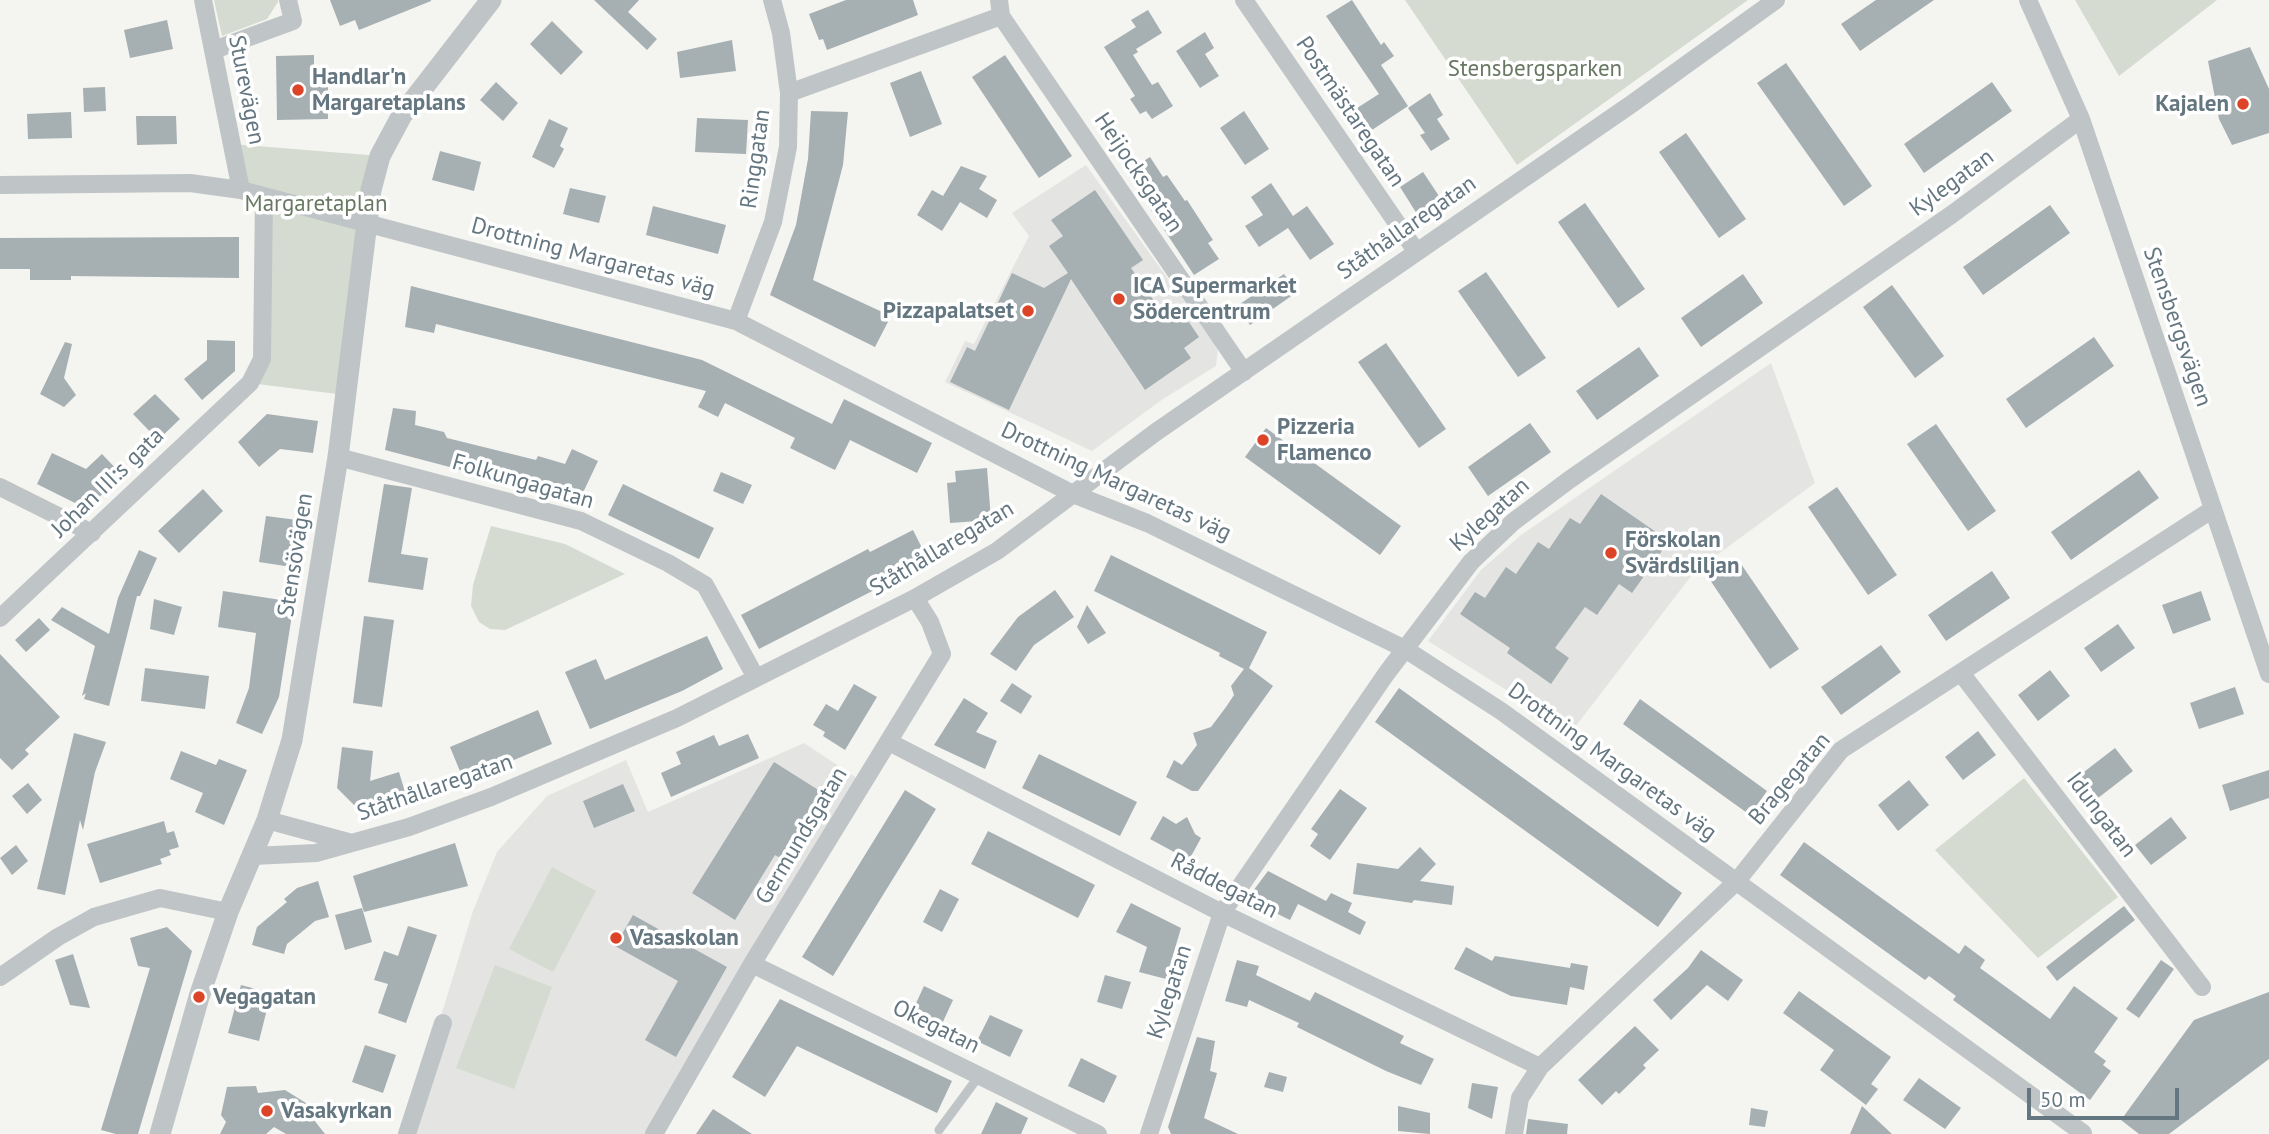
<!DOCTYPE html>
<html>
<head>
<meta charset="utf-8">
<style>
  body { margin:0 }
  #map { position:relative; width:2269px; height:1134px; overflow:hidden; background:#f4f4f0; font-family:"PT Sans",sans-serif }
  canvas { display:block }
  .scale { position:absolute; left:2027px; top:1088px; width:152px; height:32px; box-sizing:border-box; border:4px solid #647680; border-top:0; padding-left:9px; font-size:21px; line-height:24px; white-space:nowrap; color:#647680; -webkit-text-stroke:5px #fff; paint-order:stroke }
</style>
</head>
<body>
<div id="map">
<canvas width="2269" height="1134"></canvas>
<div class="scale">50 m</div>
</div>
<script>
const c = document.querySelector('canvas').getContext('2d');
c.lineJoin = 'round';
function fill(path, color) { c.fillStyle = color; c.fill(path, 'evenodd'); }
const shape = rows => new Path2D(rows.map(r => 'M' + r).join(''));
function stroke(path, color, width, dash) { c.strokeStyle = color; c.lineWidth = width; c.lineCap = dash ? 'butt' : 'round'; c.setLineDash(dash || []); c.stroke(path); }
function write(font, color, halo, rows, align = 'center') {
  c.font = font + ' "PT Sans",sans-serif'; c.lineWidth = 7; c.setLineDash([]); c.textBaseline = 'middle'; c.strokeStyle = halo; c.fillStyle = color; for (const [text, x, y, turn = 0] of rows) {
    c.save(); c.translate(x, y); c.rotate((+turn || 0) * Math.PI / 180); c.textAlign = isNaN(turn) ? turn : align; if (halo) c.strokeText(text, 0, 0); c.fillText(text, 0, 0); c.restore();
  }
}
fill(shape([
  [1086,165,1218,348,1216,366,1163,399,1092,451,945,382,965,341,974,344,1029,236,1012,213],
  [1771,363,1815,483,1695,571,1572,731,1428,641,1481,570,1521,535],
  [804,743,863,782,654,1134,405,1134,473,911,497,852,547,796,626,760,648,812]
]), '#e4e5e3');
fill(shape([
  [214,0,278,0,278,2,267,19,222,36],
  [1405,0,1748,0,1517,165],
  [2075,0,2217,0,2119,76],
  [232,144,380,156,345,395,250,383,262,359,264,197,241,190],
  [491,526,565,544,625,574,505,630,490,629,479,622,471,606,473,585],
  [2024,778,2118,897,2038,958,1935,850],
  [552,867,596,891,553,972,509,949],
  [495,965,552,987,514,1089,456,1068]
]), '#d5dbd1');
fill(shape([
  [330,0,431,0,431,1,359,30,355,20,340,26],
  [594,0,639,0,628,12,657,39,647,50],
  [846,0,913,0,918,15,827,50,823,39,819,40,809,14],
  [1352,0,1381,45,1384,42,1394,56,1381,65,1408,106,1372,130,1357,108,1379,94,1326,16],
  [1876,0,1934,0,1860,51,1841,24],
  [1148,10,1162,33,1136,49,1138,52,1133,55,1152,85,1158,82,1173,106,1152,119,1146,111,1140,114,1130,99,1135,96,1104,47,1136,27,1131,20],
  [167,20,173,49,130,58,124,30],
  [552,21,583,52,561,75,530,44],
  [1205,32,1214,48,1205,54,1219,76,1200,88,1176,51],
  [732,40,736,71,680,78,677,52],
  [2250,47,2269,89,2269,133,2232,145,2219,119,2208,61],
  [314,55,314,86,328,86,328,119,277,120,276,56],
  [1005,55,1072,156,1039,178,972,77],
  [1786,63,1872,186,1844,206,1757,83],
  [921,71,942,124,910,137,890,83],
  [496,82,518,103,503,121,480,100],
  [1992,82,2012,111,1924,173,1904,144],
  [105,87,106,111,84,112,83,88],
  [1430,93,1443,115,1437,119,1450,139,1431,151,1420,135,1425,133,1408,108],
  [811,111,848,112,843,165,813,280,891,316,875,347,770,295,796,225,808,159],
  [1244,111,1269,149,1245,165,1220,128],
  [71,112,72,138,28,139,27,114],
  [136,116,176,116,177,144,137,145],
  [697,118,748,120,746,154,695,152],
  [549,119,568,128,560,146,564,149,554,168,532,157],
  [1686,133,1746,219,1719,238,1659,152],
  [440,151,481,162,474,191,432,180],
  [1150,157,1163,177,1167,175,1185,201,1187,200,1213,240,1208,243,1219,259,1194,275,1126,172],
  [961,166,987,176,979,189,997,200,987,218,960,202,942,231,917,215,932,190,943,196],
  [1423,172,1441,199,1417,214,1400,187],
  [1271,183,1293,216,1307,206,1334,244,1310,260,1288,228,1259,247,1245,226,1263,215,1251,197],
  [570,188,606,196,599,223,563,214],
  [1095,190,1143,260,1131,268,1166,318,1180,309,1199,337,1184,348,1191,358,1145,390,1071,279,1009,410,950,382,967,347,975,351,1012,273,1044,288,1068,273,1049,246,1063,236,1051,220],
  [1585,203,1645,289,1618,308,1558,222],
  [2050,205,2070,233,1983,295,1963,267],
  [653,206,726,225,718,254,646,235],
  [239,237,239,278,71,276,71,280,30,280,30,269,0,269,0,238],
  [1486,272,1546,358,1518,377,1458,291],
  [1284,274,1297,292,1250,325,1237,306],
  [1743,274,1763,303,1701,347,1681,318],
  [1892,285,1944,356,1915,378,1863,307],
  [411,286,702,360,832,424,844,399,932,443,917,473,850,440,835,470,790,448,795,438,725,403,718,417,698,407,706,391,436,324,434,333,405,327],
  [2094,337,2114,366,2026,428,2006,399],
  [207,340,235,341,235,371,202,400,184,379,207,360],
  [65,342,72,344,64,378,76,395,64,407,40,394],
  [1386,343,1446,429,1419,448,1358,362],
  [1639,347,1659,376,1597,420,1576,391],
  [155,394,180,419,158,440,133,414],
  [393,408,416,411,415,425,444,432,447,438,536,460,538,456,565,464,572,449,598,461,579,501,385,450],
  [267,414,318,421,313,453,280,449,259,467,238,442],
  [1530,423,1551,452,1488,496,1468,467],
  [1936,424,1996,511,1968,531,1907,444],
  [1266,428,1401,526,1380,555,1245,457],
  [52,453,86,469,102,454,122,475,87,509,37,484],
  [987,468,991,520,950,523,947,483,956,482,955,471],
  [2139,470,2159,498,2071,560,2051,532],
  [721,472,752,485,743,504,713,491],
  [384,484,412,488,401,554,428,558,423,590,368,582],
  [623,484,714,528,699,559,608,515],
  [1837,487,1897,575,1868,595,1808,507],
  [203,489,223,511,179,553,158,531],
  [1601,494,1669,541,1632,593,1619,584,1597,615,1585,607,1555,648,1569,658,1551,684,1507,653,1510,648,1460,614,1475,592,1485,598,1506,567,1516,574,1538,542,1549,549,1570,518,1580,524],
  [266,516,305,521,298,568,259,562],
  [913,530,929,562,759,649,741,615,868,549,870,552],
  [139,550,157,558,140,596,137,596,109,706,84,699,86,693,82,696,95,646,51,620,62,607,109,634,118,598],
  [1111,555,1267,632,1249,668,1273,686,1198,791,1192,791,1166,777,1174,760,1182,765,1197,745,1193,733,1211,727,1226,707,1234,695,1231,686,1244,669,1219,656,1220,653,1094,591],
  [1739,561,1799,649,1770,669,1710,580],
  [1992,571,2010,598,1946,641,1928,615],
  [1055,590,1074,617,1034,645,1016,671,990,654,1018,617],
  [223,591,294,602,279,697,262,734,236,723,249,688,256,633,218,627],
  [2201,591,2211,620,2173,634,2162,605],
  [154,599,182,607,174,635,150,629],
  [1087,605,1106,633,1088,644,1077,627],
  [364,616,394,620,382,707,353,703],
  [39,618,50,630,26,652,15,640],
  [2118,624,2135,648,2101,672,2084,648],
  [707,636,723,669,682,691,590,729,565,672,596,659,605,680],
  [1881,645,1901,672,1841,715,1821,687],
  [0,654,60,717,25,750,29,754,12,770,0,758],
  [145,668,209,676,205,709,141,701],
  [2050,670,2070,696,2038,721,2018,695],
  [1012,683,1032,696,1021,714,1000,701],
  [854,684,877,697,845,750,823,736,825,732,813,725,826,704,838,711],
  [2235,687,2244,714,2199,729,2190,703],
  [1399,688,1682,893,1658,927,1375,722],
  [964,698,988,713,976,732,997,741,985,769,934,745],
  [1640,699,1767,791,1750,815,1623,724],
  [538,710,552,744,464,781,450,747],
  [1978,731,1996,755,1963,780,1945,757],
  [74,733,106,742,95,772,83,830,80,820,65,895,37,889],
  [748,734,759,758,671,797,661,773,681,764,676,752,714,735,719,746],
  [342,747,373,751,370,781,399,772,408,802,365,816,337,788],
  [2115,748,2133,771,2098,798,2080,775],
  [181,751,216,765,219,759,247,770,224,825,195,812,203,793,170,779],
  [1039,754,1137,802,1120,836,1022,788],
  [774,762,831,798,790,864,775,855,735,920,692,893],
  [2269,770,2269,798,2230,811,2222,785],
  [1909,780,1929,805,1898,831,1878,805],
  [28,783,42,800,27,814,12,796],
  [623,784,635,811,594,828,583,801],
  [1340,789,1367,808,1330,860,1310,846,1318,834,1311,829],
  [905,790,936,809,833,976,802,957],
  [1163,816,1176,824,1187,817,1195,834,1201,838,1189,860,1150,839],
  [2171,817,2187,838,2151,865,2135,845],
  [164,821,167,833,174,831,179,847,169,850,171,855,160,859,162,864,100,883,87,844],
  [988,831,1095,885,1078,918,971,864],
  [1804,842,1959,954,1965,945,1985,960,1980,968,2050,1019,2074,986,2118,1018,2094,1052,2106,1061,2103,1065,2111,1071,2090,1100,1953,1000,1956,996,1929,976,1925,980,1780,875],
  [455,843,468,886,364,912,353,876],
  [16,845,28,861,12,875,0,858],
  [1420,847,1436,864,1420,881,1454,886,1452,905,1414,900,1412,903,1353,894,1357,863,1398,869],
  [1268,871,1326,901,1331,893,1352,903,1348,912,1366,922,1360,935,1298,904,1290,920,1247,899],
  [318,881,329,917,315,921,287,944,284,954,252,945,257,927,287,902,284,899,297,888],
  [940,889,959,899,942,932,923,922],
  [1131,903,1181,928,1166,979,1139,972,1147,947,1116,932],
  [2124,906,2135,920,2057,981,2046,967],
  [362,908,372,942,345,950,335,915],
  [633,915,727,967,676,1057,645,1040,678,981,615,946],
  [408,926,437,935,406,1023,378,1013,388,984,374,980,384,951,398,956],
  [167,927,192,951,138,1134,116,1134,101,1130,150,968,138,966,130,938],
  [1466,947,1492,961,1495,956,1570,968,1571,963,1588,966,1584,990,1570,987,1567,1005,1511,996,1454,969],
  [1701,950,1743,980,1728,1001,1707,985,1671,1020,1653,1000,1688,968],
  [73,954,90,1008,70,1005,55,960],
  [1237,960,1259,966,1256,975,1310,1001,1315,992,1404,1036,1400,1043,1434,1059,1421,1085,1386,1071,1297,1027,1299,1023,1249,1000,1247,1007,1225,1001],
  [2161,960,2174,969,2139,1018,2126,1009],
  [1105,975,1131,982,1122,1009,1097,1002],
  [241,985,271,993,259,1041,228,1033],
  [924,986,953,1000,941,1026,912,1012],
  [1799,991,1891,1057,1871,1084,1878,1089,1866,1105,1820,1070,1834,1050,1783,1013],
  [2269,992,2269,1059,2169,1134,2139,1134,2121,1120,2194,1020],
  [780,999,952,1081,937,1113,797,1046,765,1097,732,1077],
  [990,1015,1023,1030,1010,1057,977,1041],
  [1635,1026,1659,1050,1643,1065,1646,1068,1619,1094,1616,1091,1602,1105,1578,1080],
  [1197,1037,1215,1041,1210,1071,1217,1073,1204,1118,1238,1134,1171,1134,1168,1127],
  [365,1045,396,1055,383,1093,352,1082],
  [1081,1058,1117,1076,1104,1103,1068,1086],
  [1269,1072,1287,1077,1283,1092,1264,1087],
  [1919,1078,1961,1108,1945,1129,1903,1100],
  [1472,1083,1498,1087,1492,1119,1468,1108],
  [256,1086,258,1093,285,1090,314,1108,310,1115,325,1134,286,1134,274,1127,266,1134,220,1134,226,1122,221,1115,227,1087],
  [996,1102,1028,1118,1021,1134,981,1134],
  [1398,1106,1430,1113,1430,1134,1398,1131],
  [1862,1106,1892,1134,1850,1134],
  [1751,1108,1768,1111,1765,1127,1749,1125],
  [713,1109,752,1134,696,1134],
  [1528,1119,1568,1124,1567,1134,1526,1134]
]), '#a6afb2');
stroke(shape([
  [939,1130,979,1076]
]), '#bfc4c6', 9);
stroke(shape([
  [203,0,241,190],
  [999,0,1001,16,1244,372],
  [1244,0,1416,251],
  [2028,0,2081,119,2269,674],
  [214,50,293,21,288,0],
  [789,93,1001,16],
  [0,185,190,183,241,190,736,321,1073,494,1147,523,1405,649,1501,711,2083,1133],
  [736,321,773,222,788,147,789,93,781,33,772,0],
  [338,457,581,521,668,563,705,585,755,676],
  [0,487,92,533],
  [0,618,250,383,262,359,264,197],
  [1961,673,2202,987],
  [889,742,1222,913,1540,1067],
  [267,820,352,843],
  [253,856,316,853,409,827,491,797,677,718,915,598,997,551,1156,432,1633,103,1776,0],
  [752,964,1098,1134],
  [0,977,58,937,94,917,160,898,228,912],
  [407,1134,443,1023],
  [654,1134,752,964,942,654,930,622,915,598],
  [1149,1134,1222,913,1386,674,1471,562,1513,522,1569,480,1951,215,2081,119],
  [1514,1134,1520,1098,1540,1067,1737,881,1841,750,2213,509]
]), '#bfc4c6', 18);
stroke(shape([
  [160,1134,199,997,228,912,267,820,292,740,338,457,371,190,380,156,402,115,491,0]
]), '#bfc4c6', 21);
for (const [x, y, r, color] of [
  [298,90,7,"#dd4427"],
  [2243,104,7,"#dd4427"],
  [1119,299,7,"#dd4427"],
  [1028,311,7,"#dd4427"],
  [1263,440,7,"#dd4427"],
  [1611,553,7,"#dd4427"],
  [616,938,7,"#dd4427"],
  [199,997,7,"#dd4427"],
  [267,1111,7,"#dd4427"]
]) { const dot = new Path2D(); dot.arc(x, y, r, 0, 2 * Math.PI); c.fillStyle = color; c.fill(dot); stroke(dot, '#fff', 2.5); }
write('23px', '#687862', '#fff', [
  ["Stensbergsparken",1535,69],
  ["Margaretaplan",316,204]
]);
write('bold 23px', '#647680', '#fff', [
  ["Handlar'n",312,77],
  ["Margaretaplans",312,103],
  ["Kajalen",2229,104,"right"],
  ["ICA Supermarket",1133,286],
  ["Södercentrum",1133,312],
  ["Pizzapalatset",1014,311,"right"],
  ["Pizzeria",1277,427],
  ["Flamenco",1277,453],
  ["Förskolan",1625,540],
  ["Svärdsliljan",1625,566],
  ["Vasaskolan",630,938],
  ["Vegagatan",213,997],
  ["Vasakyrkan",281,1111]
], 'left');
write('23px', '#647680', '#fff', [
  ["Sturevägen",246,90,79],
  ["Postmästaregatan",1350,112,56],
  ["Ringgatan",756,159,-82],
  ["Heijocksgatan",1138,173,56],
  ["Kylegatan",1952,183,-36],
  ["Ståthållaregatan",1407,228,-35],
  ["Drottning Margaretas väg",593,258,15],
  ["Stensbergsvägen",2177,327,71],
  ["Folkungagatan",523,482,16],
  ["Drottning Margaretas väg",1116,482,25],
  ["Johan III:s gata",108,483,-44],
  ["Kylegatan",1490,515,-42],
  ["Ståthållaregatan",942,549,-31],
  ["Stensövägen",296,555,-81],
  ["Drottning Margaretas väg",1612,762,36],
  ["Bragegatan",1790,779,-50],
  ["Ståthållaregatan",435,788,-19],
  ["Idungatan",2101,815,53],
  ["Germundsgatan",802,836,-59],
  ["Råddegatan",1224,886,27],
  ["Kylegatan",1170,992,-72],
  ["Okegatan",936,1027,26]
]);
</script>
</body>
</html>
